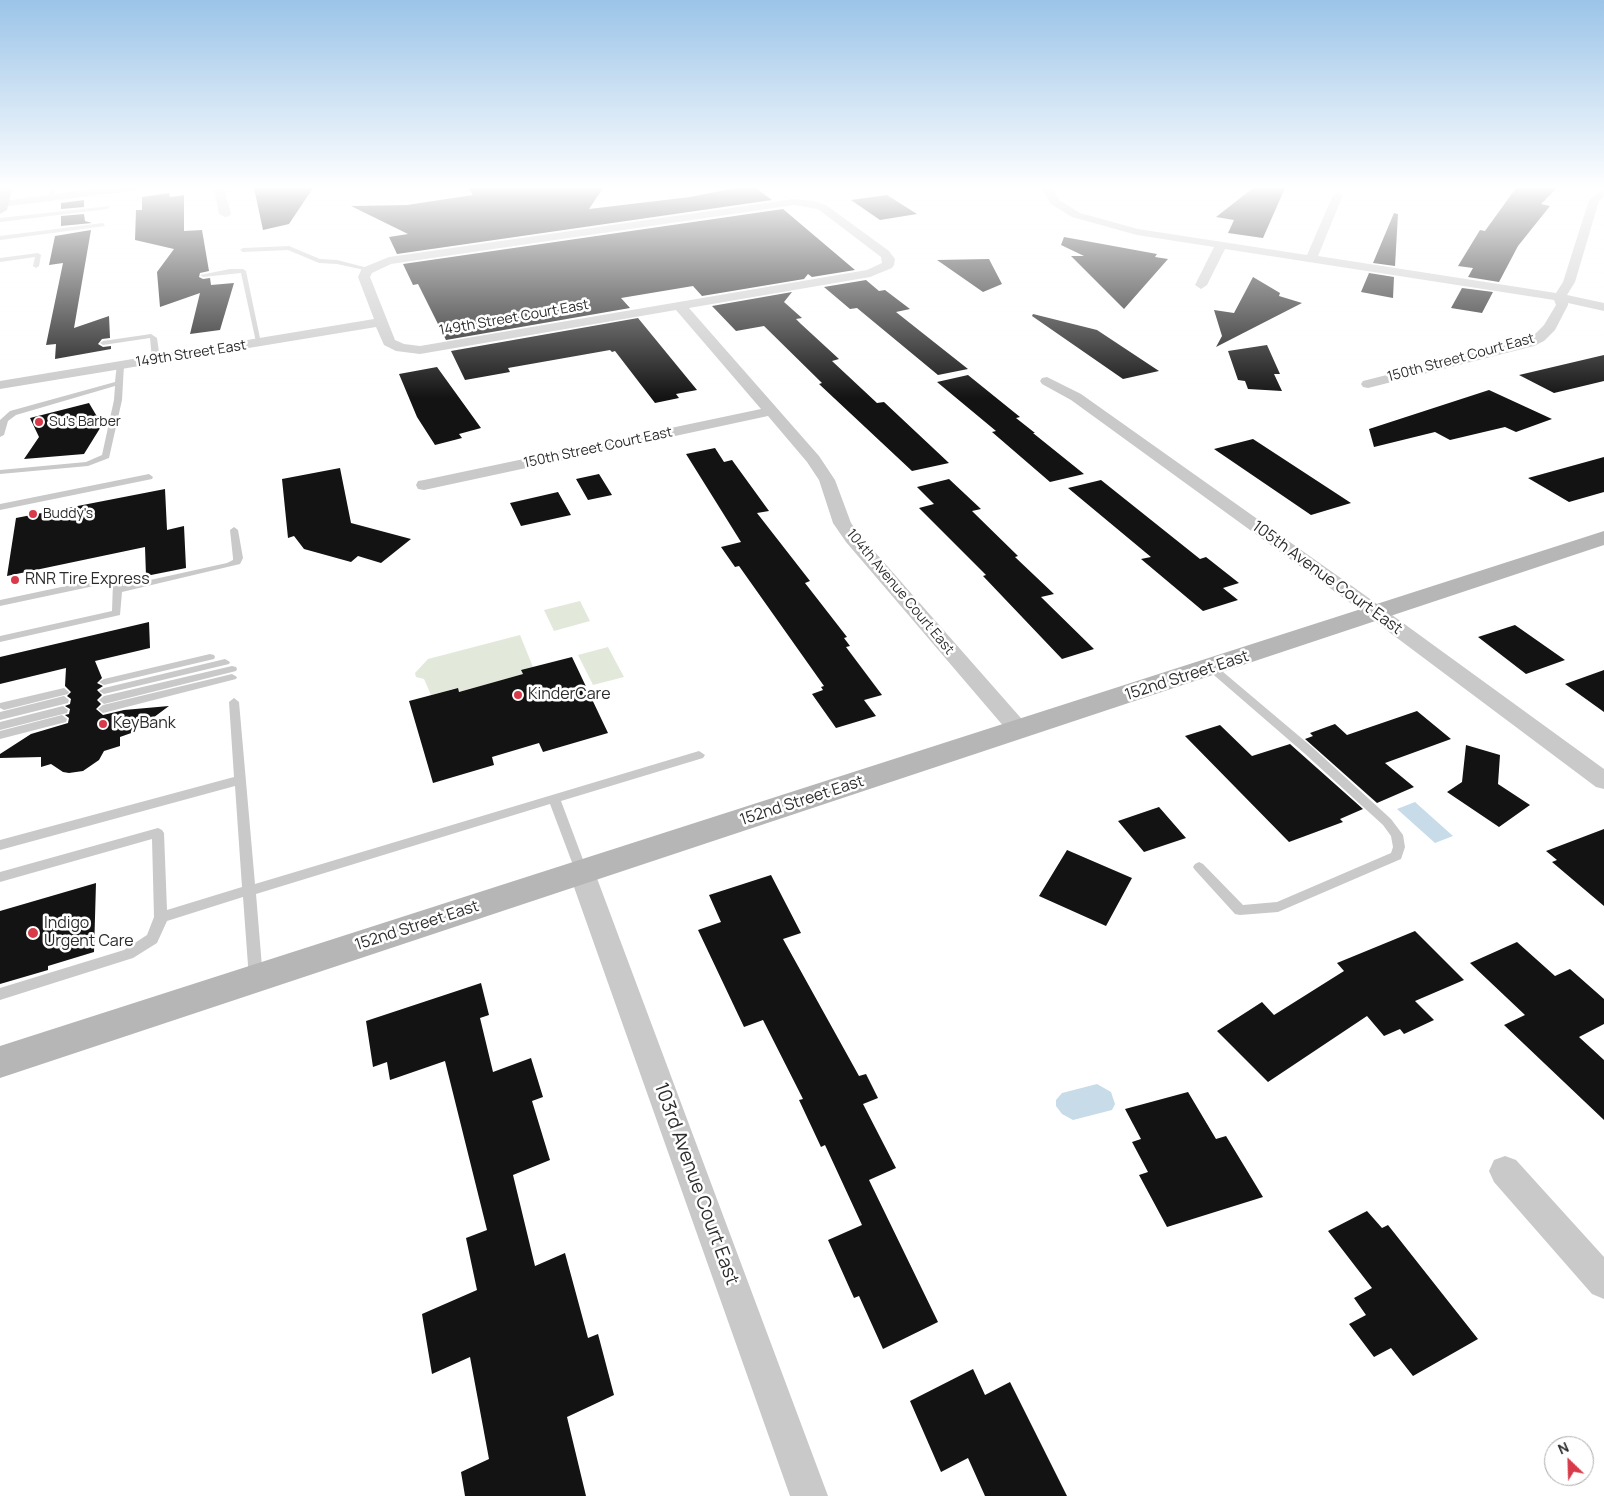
<!DOCTYPE html>
<html>
<head>
<meta charset="utf-8">
<style>
  body { margin:0 }
  #map { position:relative; width:1604px; height:1496px; overflow:hidden; background:#fff; font-family:Manrope,sans-serif }
  canvas { display:block }
  .north { position:absolute; left:1544px; top:1436px; width:50px; height:50px; box-sizing:border-box; background:#fff; border:1px solid #ababab; border-radius:50%; rotate:336deg; font-size:14px; font-weight:700; line-height:20px; text-align:center; color:#2c2c2c }
  .north::after { content:''; display:block; margin:auto; width:18px; height:22px; background:#d73a49; clip-path:polygon(50% 0,100% 100%,50% 72%,0 100%) }
</style>
</head>
<body>
<div id="map">
<canvas width="1604" height="1496"></canvas>
<div class="north">N</div>
</div>
<script>
const c = document.querySelector('canvas').getContext('2d');
c.lineJoin = 'round';
function fill(path, color) { c.fillStyle = color; c.fill(path, 'evenodd'); }
const shape = rows => new Path2D(rows.map(r => 'M' + r).join(''));
function stroke(path, color, width, dash) { c.strokeStyle = color; c.lineWidth = width; c.lineCap = dash ? 'butt' : 'round'; c.setLineDash(dash || []); c.stroke(path); }
function write(font, color, halo, rows, align = 'center') {
  c.font = font + ' Manrope,sans-serif'; c.lineWidth = 5; c.setLineDash([]); c.textBaseline = 'middle'; c.strokeStyle = halo; c.fillStyle = color; for (const [text, x, y, turn = 0] of rows) {
    c.save(); c.translate(x, y); c.rotate((+turn || 0) * Math.PI / 180); c.textAlign = isNaN(turn) ? turn : align; if (halo) c.strokeText(text, 0, 0); c.fillText(text, 0, 0); c.restore();
  }
}
fill(shape([
  [580,601,590,621,554,631,544,610],
  [520,635,533,667,521,671,523,674,459,692,457,688,431,695,424,679,416,677,415,673,428,659],
  [608,647,624,677,593,685,578,655]
]), '#e2e9da');
fill(shape([
  [1415,802,1453,836,1435,843,1397,809],
  [1097,1084,1111,1092,1115,1104,1112,1110,1073,1120,1062,1114,1056,1106,1056,1100,1062,1093]
]), '#c7dce8');
fill(shape([
  [254,188,313,188,289,224,263,230],
  [468,188,603,188,589,209,690,197,735,188,756,188,772,200,397,254,389,237,408,234,351,206,407,205,473,195],
  [1253,188,1285,188,1263,238,1228,233,1234,220,1216,217],
  [1516,188,1557,188,1541,204,1550,206,1518,246,1499,282,1468,277,1473,268,1458,266,1480,230,1485,231],
  [169,193,170,197,184,195,184,231,202,230,209,271,200,273,199,277,203,279,210,278,211,285,234,283,220,330,190,334,200,293,160,307,157,272,174,249,135,240,136,210,142,210,142,197],
  [887,195,917,214,880,220,851,200],
  [84,200,84,207,61,209,61,203],
  [783,209,855,270,812,277,808,274,804,279,702,296,693,286,621,298,630,308,446,340,418,284,413,285,403,264],
  [1394,213,1398,214,1395,266,1373,263],
  [84,214,85,221,92,223,61,226,61,216],
  [91,230,74,328,109,316,110,338,102,339,98,344,103,347,111,346,111,349,55,359,56,344,46,345,63,263,49,265,55,236],
  [1064,237,1157,254,1155,257,1168,259,1124,309,1071,256,1084,256,1061,245],
  [989,259,1002,284,983,292,937,260],
  [1369,273,1394,277,1393,298,1361,292],
  [1253,277,1280,293,1279,296,1302,303,1216,347,1222,336,1214,310,1234,313],
  [866,280,879,291,885,290,910,309,896,312,968,369,938,375,857,308,850,309,824,287],
  [1462,288,1493,292,1482,313,1451,308],
  [792,292,784,302,802,318,796,319,801,324,839,359,832,361,877,403,884,402,949,463,912,471,819,384,822,383,764,326,736,331,712,306],
  [1033,314,1097,330,1159,371,1123,379,1032,316],
  [638,318,697,390,676,394,679,398,655,403,615,351,612,352,610,350,508,368,510,372,465,380,451,351],
  [1267,345,1280,374,1274,374,1282,391,1248,389,1245,381,1238,380,1228,351],
  [1604,355,1604,381,1554,393,1519,375],
  [437,367,481,428,459,434,462,438,435,445,417,417,399,374],
  [968,375,1020,417,1016,418,1035,433,1033,433,1084,474,1050,482,992,432,996,431,937,382],
  [1489,390,1552,419,1516,432,1505,427,1450,440,1435,432,1374,447,1369,429],
  [89,403,102,425,84,454,24,459,39,437,30,418],
  [1253,439,1351,503,1311,515,1214,449],
  [715,448,724,462,732,460,769,511,757,513,810,581,805,583,847,637,844,638,850,646,846,647,882,695,864,700,876,716,836,728,812,694,823,690,821,687,824,686,739,566,735,567,721,547,741,542,686,454],
  [1604,457,1604,492,1569,502,1528,478],
  [340,468,351,523,411,539,381,563,358,556,351,562,304,549,294,536,288,538,282,479],
  [599,474,612,495,588,500,576,479],
  [949,479,981,509,972,511,1018,556,1015,557,1054,594,1041,597,1094,649,1062,659,983,576,986,575,919,508,934,504,917,487],
  [1101,480,1200,559,1206,557,1239,583,1223,588,1238,600,1203,611,1141,559,1151,557,1068,488],
  [165,489,167,530,184,526,186,568,146,576,145,547,7,576,16,518],
  [558,492,571,515,521,526,510,503],
  [149,622,150,648,95,661,102,678,97,683,103,686,97,690,102,695,97,700,101,704,96,709,103,715,124,710,169,706,134,732,120,737,120,746,104,751,99,760,83,771,69,773,63,772,51,764,41,767,41,757,0,758,0,754,31,734,68,723,69,718,65,715,69,714,70,709,65,706,70,704,71,699,67,696,71,692,65,686,66,668,0,684,0,657],
  [1515,625,1565,660,1526,674,1478,637],
  [572,657,608,733,543,752,539,743,492,757,494,765,433,783,409,701,458,688,459,692,523,674,521,670],
  [1604,670,1604,712,1565,684],
  [1417,711,1451,739,1385,763,1414,787,1377,803,1305,739,1313,736,1310,733,1335,724,1347,735],
  [1220,725,1252,756,1290,744,1363,809,1340,819,1343,822,1289,842,1185,736],
  [1466,745,1500,755,1498,784,1530,805,1499,827,1447,792,1462,782],
  [1159,807,1186,838,1144,852,1118,821],
  [1604,829,1604,906,1552,862,1557,860,1546,851],
  [1067,850,1132,878,1106,926,1039,896],
  [771,875,801,933,783,939,859,1076,866,1074,878,1098,863,1104,896,1168,869,1180,938,1322,883,1349,859,1296,854,1298,828,1240,862,1225,825,1145,821,1147,799,1100,803,1099,763,1020,744,1027,698,930,721,922,709,895],
  [96,883,94,952,48,966,48,970,0,984,0,911],
  [1415,931,1464,980,1415,1001,1434,1020,1404,1034,1400,1029,1384,1036,1367,1016,1268,1082,1217,1031,1262,1002,1274,1015,1344,971,1337,963],
  [1517,942,1555,976,1570,969,1604,999,1604,1024,1579,1037,1604,1060,1604,1120,1504,1025,1525,1015,1470,963],
  [481,983,489,1015,480,1018,493,1072,531,1058,543,1097,532,1101,550,1160,513,1175,535,1266,565,1253,588,1338,598,1334,614,1395,567,1417,586,1496,465,1496,461,1472,489,1459,470,1357,432,1374,422,1314,477,1290,466,1238,487,1230,445,1061,390,1080,387,1062,373,1067,366,1021],
  [1188,1092,1216,1139,1226,1136,1263,1197,1167,1227,1139,1175,1148,1172,1132,1142,1141,1139,1125,1109],
  [1367,1211,1382,1228,1388,1225,1478,1339,1413,1376,1391,1348,1374,1357,1349,1324,1366,1315,1354,1298,1372,1288,1328,1231],
  [973,1369,985,1395,1010,1382,1067,1496,985,1496,968,1458,941,1472,910,1401]
]), '#131313');
fill(shape([
  [51,188,56,188,54,198,51,200,48,198,51,188],
  [110,206,108,209,0,222,0,218,110,206],
  [103,223,105,226,0,240,0,236,103,223],
  [289,246,320,259,337,260,372,269,369,271,337,264,319,263,288,250,243,252,240,250,243,248,289,246],
  [38,253,41,255,39,266,36,268,33,266,35,257,0,262,0,258,38,253],
  [230,269,243,269,246,271,261,343,256,342,241,273,203,277,200,275,230,269],
  [151,334,157,338,160,359,156,361,152,359,150,338,103,345,100,343,103,341,151,334],
  [117,363,124,365,122,400,109,458,88,466,0,474,0,470,86,462,102,455,114,400,115,386,16,415,8,421,4,435,0,437,0,420,10,411,115,382,117,363],
  [149,474,153,477,152,479,0,510,0,504,149,474],
  [234,527,238,530,243,558,240,564,122,592,120,615,0,642,0,636,112,611,113,582,0,606,0,600,118,575,123,578,123,586,227,563,233,560,233,558,230,530,234,527],
  [210,654,214,655,215,657,214,659,104,685,99,682,104,679,210,654],
  [225,659,230,662,229,664,104,694,99,691,104,688,225,659],
  [1212,665,1216,666,1312,747,1391,819,1403,835,1405,847,1401,859,1278,912,1240,915,1235,914,1195,870,1193,867,1195,864,1199,862,1203,864,1243,905,1277,902,1391,853,1393,847,1391,836,1383,825,1304,753,1208,670,1207,668,1208,666,1212,665],
  [232,666,236,667,237,669,236,671,104,704,99,700,104,696,232,666],
  [232,674,237,677,236,679,103,713,98,709,103,705,232,674],
  [64,688,69,692,68,694,4,710,0,708,0,703,64,688],
  [64,696,69,700,68,703,0,720,0,712,64,696],
  [234,698,239,702,255,884,699,751,705,755,703,758,561,801,588,873,586,876,582,878,578,876,576,873,550,804,256,894,263,979,261,983,256,985,251,983,249,979,243,897,167,921,157,943,133,958,0,1000,0,988,124,950,147,935,154,917,152,839,0,882,0,872,158,828,162,830,164,833,167,910,242,887,235,786,0,850,0,840,234,777,229,702,234,698],
  [63,706,68,710,67,713,0,730,0,722,63,706],
  [62,715,67,719,66,722,0,739,0,731,62,715]
]), '#c9c9c9');
fill(shape([
  [102,188,137,188,132,191,0,207,0,201,2,201,102,188],
  [214,188,224,188,231,214,229,216,225,217,219,214,214,188],
  [1041,188,1052,188,1059,200,1080,213,1138,229,1307,255,1333,195,1338,192,1343,195,1318,256,1556,293,1563,282,1589,200,1604,189,1604,197,1599,201,1575,282,1567,295,1604,303,1604,311,1568,303,1568,305,1555,330,1544,341,1534,346,1368,388,1363,387,1361,384,1363,381,1524,340,1534,335,1544,325,1556,305,1554,300,1225,249,1207,285,1201,289,1195,285,1214,247,1137,235,1072,217,1051,204,1041,188],
  [794,199,813,201,826,205,889,251,895,259,894,265,892,268,870,277,689,308,819,456,835,480,851,523,859,534,1027,725,1030,730,1027,735,1019,738,1011,735,846,542,833,523,819,480,807,462,768,416,424,490,418,489,416,485,418,481,424,480,761,409,676,310,420,354,396,351,384,345,376,327,0,389,0,381,374,319,358,277,362,268,389,257,794,199],
  [794,205,818,209,881,257,882,263,867,270,420,346,404,344,395,340,370,277,372,273,391,264,794,205],
  [1047,377,1081,394,1359,591,1604,769,1604,789,1596,787,1345,599,1071,400,1042,384,1040,381,1042,378,1047,377],
  [582,863,591,866,595,873,828,1496,790,1496,569,873,573,866,582,863],
  [1505,1156,1516,1160,1604,1257,1604,1299,1592,1294,1494,1182,1489,1171,1494,1160,1505,1156]
]), '#c9c9c9');
fill(shape([
  [1604,531,1604,545,0,1078,0,1046,1604,531]
]), '#b6b6b6');
fill(shape([
  [0,188,12,188,7,210,0,214,0,188]
]), '#a4a4a4');
const sky = c.createLinearGradient(0, 0, 0, 398);
sky.addColorStop(0, '#9bc4e8');
sky.addColorStop(0.47, '#fff');
sky.addColorStop(1, '#ffffff00');
c.fillStyle = sky;
c.fillRect(0, 0, 1604, 398);
for (const [x, y, r, color] of [
  [39,422,5,"#d73a49"],
  [33,514,5,"#d73a49"],
  [15,580,5,"#d73a49"],
  [518,695,5,"#d73a49"],
  [103,724,5,"#d73a49"],
  [33,933,6,"#d73a49"]
]) { const dot = new Path2D(); dot.arc(x, y, r, 0, 2 * Math.PI); c.fillStyle = color; c.fill(dot); stroke(dot, '#fff', 2); }
write('14px', '#2c2c2c', '#fff', [
  ["149th Street Court East",514,318,-10],
  ["149th Street East",191,354,-9],
  ["150th Street Court East",1461,358,-15],
  ["150th Street Court East",598,448,-12],
  ["104th Avenue Court East",900,592,50]
]);
write('14px', '#2c2c2c', '#fff', [
  ["Su's Barber",49,422],
  ["Buddy's",43,514]
], 'left');
write('16px', '#2c2c2c', '#fff', [
  ["105th Avenue Court East",1327,578,36],
  ["152nd Street East",1187,676,-18],
  ["152nd Street East",802,801,-18],
  ["152nd Street East",417,926,-18]
]);
write('16px', '#2c2c2c', '#fff', [
  ["RNR Tire Express",25,580],
  ["KinderCare",528,695],
  ["KeyBank",113,724],
  ["Indigo",44,924],
  ["Urgent Care",44,942]
], 'left');
write('19px', '#2c2c2c', '#fff', [
  ["103rd Avenue Court East",696,1184,70]
]);
</script>
</body>
</html>
